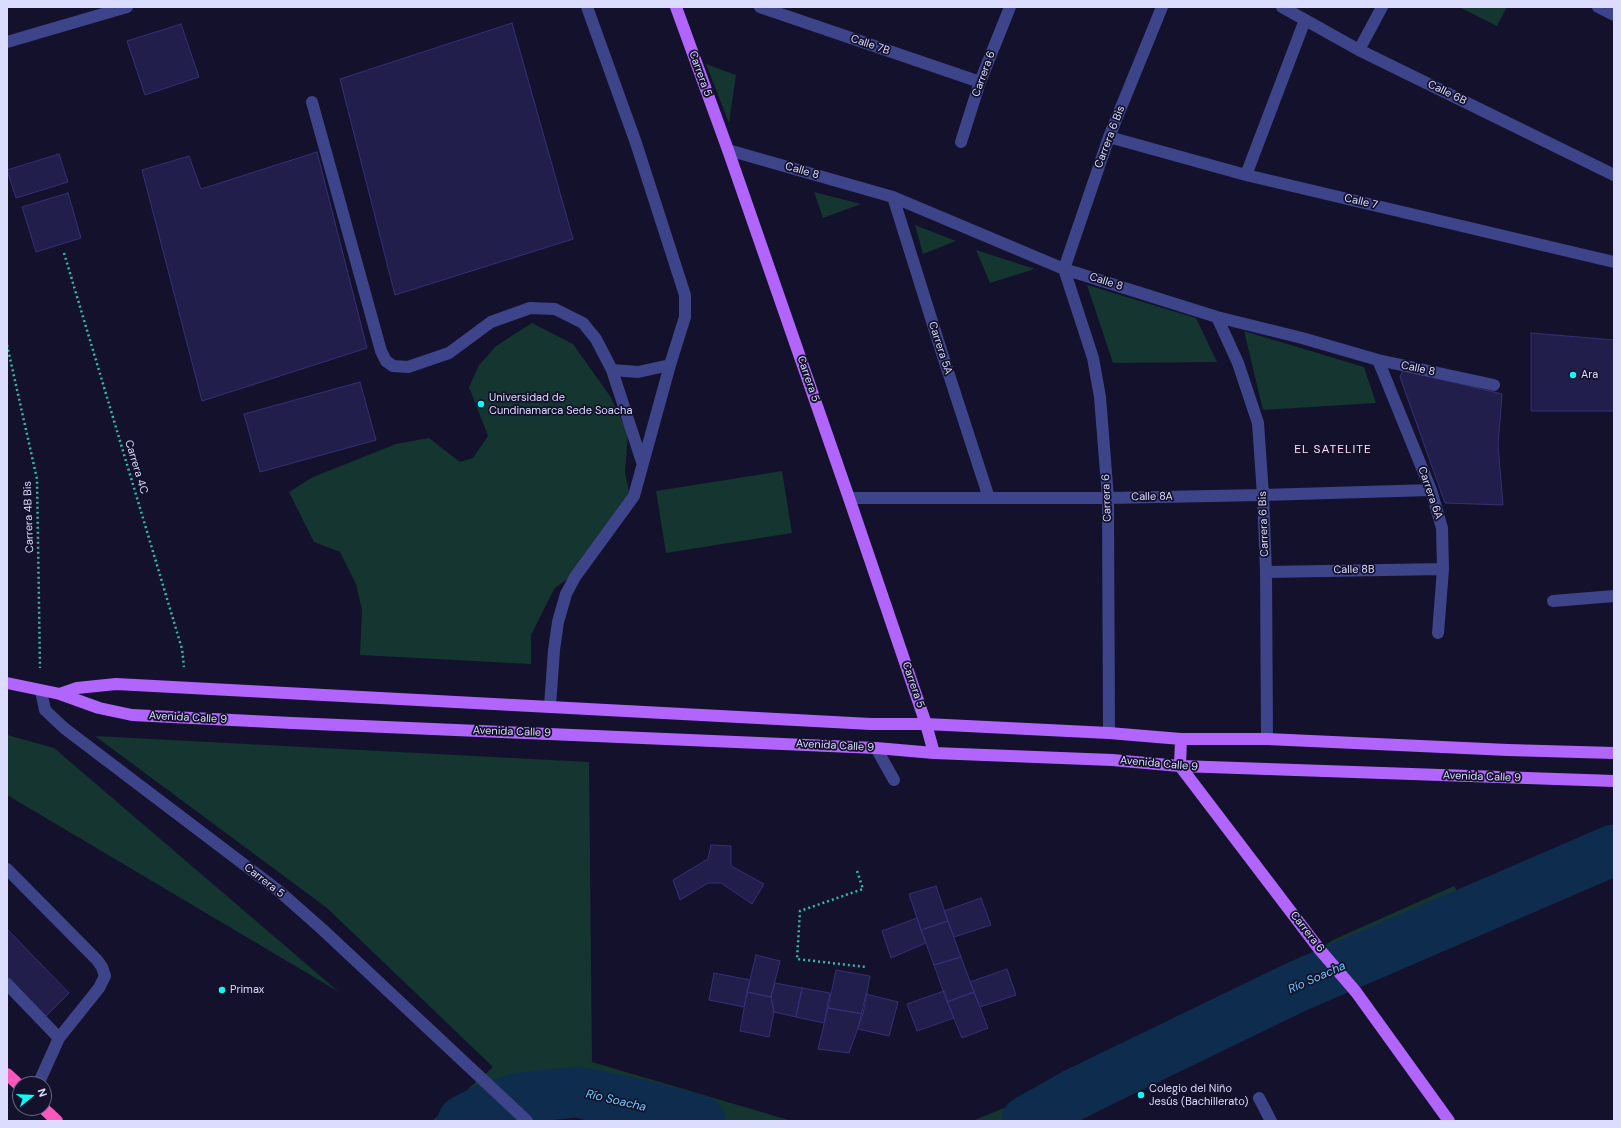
<!DOCTYPE html>
<html>
<head>
<meta charset="utf-8">
<style>
  body { margin:0 }
  #map { position:relative; width:1621px; height:1128px; overflow:hidden; background:#13112b; font-family:"DM Sans",sans-serif }
  canvas { display:block }
  .frame { position:absolute; inset:0; border:8px solid #dcdcff; pointer-events:none }
  .north { position:absolute; left:12px; top:1076px; width:40px; height:40px; box-sizing:border-box; background:#13112b; border:1px solid #636280; border-radius:50%; rotate:72deg; font-size:11px; font-weight:700; line-height:16px; text-align:center; color:#dcdcff }
  .north::after { content:''; display:block; margin:auto; width:14px; height:18px; background:#0bfcf6; clip-path:polygon(50% 0,100% 100%,50% 72%,0 100%) }
</style>
</head>
<body>
<div id="map">
<canvas width="1621" height="1128"></canvas>
<div class="frame"></div>
<div class="north">N</div>
</div>
<script>
const c = document.querySelector('canvas').getContext('2d');
c.lineJoin = 'round';
function fill(path, color) { c.fillStyle = color; c.fill(path, 'evenodd'); }
const shape = rows => new Path2D(rows.map(r => 'M' + r).join(''));
function stroke(path, color, width, dash) { c.strokeStyle = color; c.lineWidth = width; c.lineCap = dash ? 'butt' : 'round'; c.setLineDash(dash || []); c.stroke(path); }
function write(font, color, halo, rows, align = 'center') {
  c.font = font + ' "DM Sans",sans-serif'; c.lineWidth = 3.5; c.setLineDash([]); c.textBaseline = 'middle'; c.strokeStyle = halo; c.fillStyle = color; for (const [text, x, y, turn = 0] of rows) {
    c.save(); c.translate(x, y); c.rotate((+turn || 0) * Math.PI / 180); c.textAlign = isNaN(turn) ? turn : align; if (halo) c.strokeText(text, 0, 0); c.fillText(text, 0, 0); c.restore();
  }
}
fill(shape([
  [1459,7,1507,7,1497,26],
  [706,64,736,75,729,123],
  [814,192,861,204,823,218],
  [915,225,956,241,923,254],
  [976,250,1035,269,990,283],
  [1087,285,1196,318,1217,362,1113,363],
  [532,323,573,344,610,396,628,433,625,473,630,495,571,576,554,589,531,635,531,664,360,655,362,610,356,584,340,552,314,542,289,492,313,477,396,444,429,438,460,462,473,458,488,436,469,387,479,365,496,346],
  [1244,331,1364,367,1376,403,1263,410],
  [782,471,792,533,666,553,656,491],
  [7,735,54,748,339,992,7,795],
  [95,736,589,762,592,1062,792,1121,587,1121,570,1115,527,1121,432,1121,493,1067,327,908],
  [1614,828,1614,864,1439,938,1259,1028,1079,1121,972,1121,1061,1085,1256,992,1333,940,1454,886,1464,901]
]), '#143530');
stroke(shape([
  [463,1121,482,1111,519,1098,577,1092,640,1105,700,1121],
  [1027,1121,1075,1094,1296,987,1614,850]
]), '#0e2d4e', 51);
const building = shape([
  [512,23,573,239,395,295,340,79,512,23],
  [181,24,199,77,145,95,127,41,181,24],
  [317,152,367,348,202,401,142,170,189,156,201,189,317,152],
  [59,154,68,182,16,198,7,170,59,154],
  [68,193,81,238,36,252,22,207,68,193],
  [1531,333,1614,340,1614,411,1531,411,1531,333],
  [1403,370,1502,394,1498,445,1503,505,1445,503,1400,377,1403,370],
  [360,382,376,440,260,472,244,414,360,382],
  [711,845,731,846,731,866,764,884,752,904,721,883,708,883,680,900,673,880,708,859,711,845],
  [936,886,948,921,921,930,909,894,936,886],
  [981,898,991,925,954,937,944,911,981,898],
  [917,918,926,943,891,958,882,931,917,918],
  [948,921,961,957,934,965,921,930,948,921],
  [7,929,69,993,46,1016,7,976,7,929],
  [756,955,780,961,771,997,747,992,756,955],
  [961,957,974,992,947,1002,934,965,961,957],
  [1007,969,1016,995,980,1007,970,982,1007,969],
  [836,970,870,976,863,1014,828,1008,836,970],
  [714,973,750,980,744,1007,709,1000,714,973],
  [775,983,802,988,796,1017,774,1012,771,997,775,983],
  [802,988,830,993,824,1023,796,1017,802,988],
  [944,991,954,1018,917,1031,907,1004,944,991],
  [747,992,771,997,774,1012,769,1037,740,1031,747,992],
  [974,992,988,1028,962,1038,947,1002,974,992],
  [866,994,898,1002,889,1036,858,1029,866,994],
  [828,1008,863,1014,849,1053,818,1049,828,1008]
]);
fill(building, '#211e4c');
stroke(building, '#353077', 1);
stroke(shape([
  [64,253,182,649,184,667],
  [7,345,37,479,40,668],
  [857,871,863,889,800,911,797,959,866,967]
]), '#32bca3', 2.5, [2, 3]);
stroke(shape([
  [760,7,980,82],
  [1282,7,1359,50,1614,175],
  [1598,7,1614,15],
  [7,42,127,7],
  [1359,50,1382,7],
  [312,102,381,351,386,361,393,366,408,367,449,353,491,322,530,308,555,309,583,323,596,339,612,370,638,372,670,365],
  [1109,137,1246,175,1614,262],
  [961,142,980,82,1010,7],
  [728,150,893,197,1064,269,1217,317,1302,338,1378,360,1494,385],
  [1246,175,1305,20],
  [893,197,941,350,989,498],
  [1217,317,1238,363,1258,423,1263,495,1266,572,1267,739],
  [1378,360,1431,490,1442,528,1443,569,1438,633],
  [612,370,642,462],
  [849,498,1108,498,1263,495,1431,490],
  [1266,572,1443,569],
  [1553,601,1614,596],
  [41,691,45,710,64,728,279,891,322,929,527,1121],
  [550,706,554,650,558,622,566,594,575,577,634,496,670,365,685,317,685,295,636,143,587,7],
  [1109,733,1108,498,1100,397,1093,358,1064,269,1109,137,1162,7],
  [876,748,894,780],
  [7,869,97,960,102,967,105,976,99,988,59,1038,40,1080,40,1084],
  [7,984,59,1038],
  [1259,1098,1271,1121]
]), '#3d4489', 12);
stroke(shape([
  [676,7,728,150,849,498,926,724,934,753],
  [7,683,60,694,99,708,132,715,292,723,876,748,934,753,1112,760,1180,766,1614,781],
  [60,694,77,688,116,684,871,724,926,724,1109,733,1181,739,1267,739,1508,750,1614,753],
  [1181,739,1180,766,1320,950,1356,992,1449,1121]
]), '#b165fd', 12);
stroke(shape([
  [7,1074,20,1086],
  [43,1108,57,1121]
]), '#fd59bc', 12);
for (const [x, y, r, color] of [
  [1573,375,4,"#0bfcf6"],
  [481,404,4,"#0bfcf6"],
  [222,990,4,"#0bfcf6"],
  [1141,1095,4,"#0bfcf6"]
]) { const dot = new Path2D(); dot.arc(x, y, r, 0, 2 * Math.PI); c.fillStyle = color; c.fill(dot); stroke(dot, '#13112b', 1.5); }
write('11px', '#dcdcff', '#13112b', [
  ["Calle 7B",870,45,19],
  ["Carrera 5",700,74,70],
  ["Carrera 6",984,74,-70],
  ["Calle 6B",1447,93,26],
  ["Carrera 6 Bis",1110,137,-69],
  ["Calle 8",802,171,16],
  ["Calle 7",1361,202,13],
  ["Calle 8",1106,282,18],
  ["Carrera 5A",940,348,72],
  ["Calle 8",1418,369,12],
  ["Carrera 5",808,379,71],
  ["Carrera 4C",136,467,73],
  ["Carrera 6A",1430,493,71],
  ["Calle 8A",1152,497,-1],
  ["Carrera 6",1107,498,-92],
  ["Carrera 4B Bis",29,517,-92],
  ["Carrera 6 Bis",1264,524,-92],
  ["Calle 8B",1354,570,-1],
  ["Carrera 5",913,685,71],
  ["Avenida Calle 9",188,718,3],
  ["Avenida Calle 9",512,732,2],
  ["Avenida Calle 9",835,746,3],
  ["Avenida Calle 9",1159,764,5],
  ["Avenida Calle 9",1482,777,2],
  ["Carrera 5",264,881,38],
  ["Carrera 6",1307,932,52]
]);
write('11px', '#dcdcff', '#13112b', [
  ["Ara",1581,375],
  ["Universidad de",489,398],
  ["Cundinamarca Sede Soacha",489,411],
  ["Primax",230,990],
  ["Colegio del Niño",1149,1089],
  ["Jesús (Bachillerato)",1149,1102]
], 'left');
c.letterSpacing = '1px';
write('12px', '#ffdef7', '#13112b', [
  ["EL SATELITE",1333,450]
]);
c.letterSpacing = '0px';
write('italic 12px', '#6bccfd', '#13112b', [
  ["Río Soacha",1317,978,-24],
  ["Río Soacha",616,1101,13]
]);
</script>
</body>
</html>
